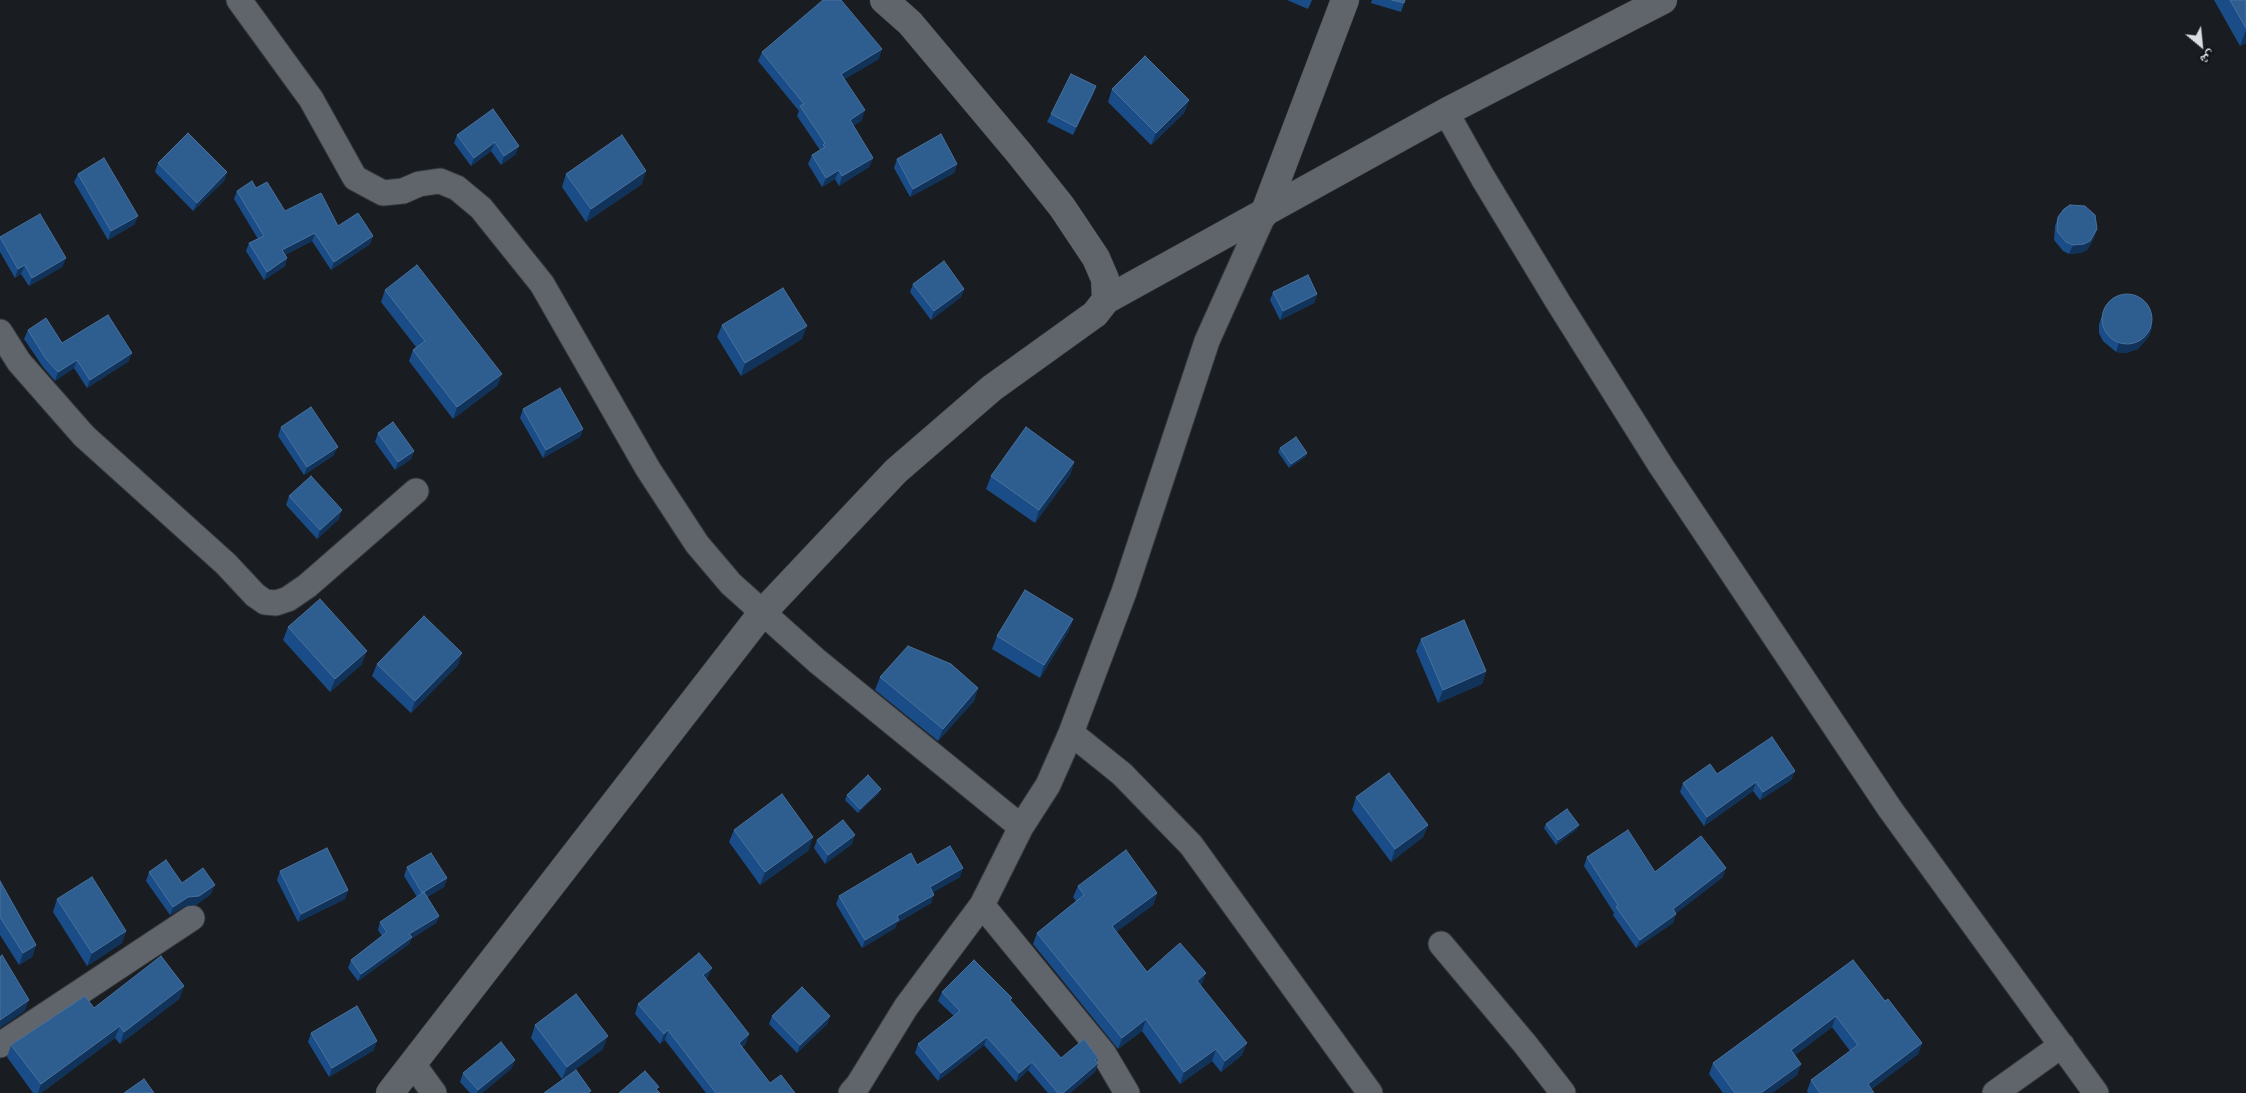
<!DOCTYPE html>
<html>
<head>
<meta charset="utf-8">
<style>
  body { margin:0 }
  #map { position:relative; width:2246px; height:1093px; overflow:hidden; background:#191c21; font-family:Arial,"Noto Naskh Arabic",sans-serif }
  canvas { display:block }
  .north { position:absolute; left:2176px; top:20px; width:50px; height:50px; -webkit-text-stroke:4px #101318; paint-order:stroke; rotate:152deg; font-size:14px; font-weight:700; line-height:20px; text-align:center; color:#dbdee1 }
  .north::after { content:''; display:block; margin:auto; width:18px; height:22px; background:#dbdee1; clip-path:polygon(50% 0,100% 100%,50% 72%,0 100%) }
</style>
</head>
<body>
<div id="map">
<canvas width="2246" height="1093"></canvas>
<div class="north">ش</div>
</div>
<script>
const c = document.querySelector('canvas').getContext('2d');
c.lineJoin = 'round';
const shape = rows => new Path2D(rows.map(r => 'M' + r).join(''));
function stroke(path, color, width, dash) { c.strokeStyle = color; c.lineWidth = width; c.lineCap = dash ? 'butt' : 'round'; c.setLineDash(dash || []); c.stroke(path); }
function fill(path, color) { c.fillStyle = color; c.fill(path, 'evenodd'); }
const minor = shape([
  [239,0,311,99,355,178,383,193,403,191,419,184,440,181,457,188,481,208,542,284,648,469,697,544,731,584,817,661,1021,827],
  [1446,112,1483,178,1558,302,1661,466,1890,809,2096,1093],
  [0,332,19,362,84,436,226,564,255,595,265,602,276,603,288,599,307,586,416,491],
  [1071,733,1122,774,1191,845,1370,1093],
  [982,905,1104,1054,1127,1093],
  [1441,944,1525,1044,1563,1093],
  [0,1045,192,918],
  [413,1064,434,1093],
  [851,1093,858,1085,906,1007,982,905,1021,827,1048,785,1071,733,1124,592,1207,341,1264,214],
  [1995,1093,2062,1045]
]);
const tertiary = shape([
  [1264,214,1345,0],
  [1106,300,1446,112,1663,0],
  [390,1093,762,613,896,471,992,388,1095,314,1106,300,1105,279,1096,258,1062,207,1019,153,910,23,884,0]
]);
stroke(minor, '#34363a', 27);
stroke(tertiary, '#34363a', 29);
stroke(minor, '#60656b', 25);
stroke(tertiary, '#60656b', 28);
fill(shape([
  [1287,0,1312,0,1308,9],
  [1372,0,1405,0,1401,12,1371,3],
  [2214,0,2246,0,2246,43,2240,46],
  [762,52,879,59,844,79,862,120,853,126,873,158,869,167,839,186,835,179,822,187,808,164,812,155,820,150,797,116,799,111,758,61],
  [1096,86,1093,95,1073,135,1047,122,1051,114],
  [1112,89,1189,100,1184,113,1151,145,1108,102],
  [493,109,516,154,501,165,491,151,471,166,454,143,457,135],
  [897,159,957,164,954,173,910,197,894,168],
  [158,163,227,172,224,181,193,211,155,172],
  [78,174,135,224,108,240,74,182],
  [566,174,642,184,586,222,562,187],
  [256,188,285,211,373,236,370,244,331,270,312,241,285,255,287,258,285,266,264,280,246,251,249,243,258,239,234,199,237,191],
  [2058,217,2094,238,2087,250,2080,253,2069,254,2063,251,2054,240,2055,226],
  [0,237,66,258,62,267,29,286,21,274,15,278,0,252],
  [913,284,964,289,961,297,931,320,910,292],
  [385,290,498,385,453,419,409,361,413,350,416,347,381,302],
  [1273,292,1317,294,1314,303,1280,320,1270,300],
  [2106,305,2152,327,2149,336,2138,349,2125,353,2116,352,2103,341,2099,333,2099,324],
  [722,325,802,339,741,376,717,337],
  [28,330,62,343,129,361,87,388,74,368,55,381,43,367,24,339],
  [523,409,583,429,580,437,543,458,520,418],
  [281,427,334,455,304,475,278,436],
  [378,433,414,451,411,459,395,470,375,442],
  [1280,448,1307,453,1305,457,1289,468,1278,452],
  [1074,462,1070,475,1035,523,986,489,991,476],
  [289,496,339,519,317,539,286,505],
  [1073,619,1068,632,1040,678,992,649,997,636],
  [288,627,362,664,330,692,283,640],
  [1421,639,1486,671,1482,684,1438,703,1416,651],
  [377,664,458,665,411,713,372,676],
  [880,677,978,688,974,701,938,741,875,690],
  [1795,771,1791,780,1760,800,1753,791,1704,826,1680,792,1683,783,1717,774],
  [879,793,858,813,845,800,847,795],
  [1356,797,1428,825,1423,837,1391,862,1352,810],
  [1546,824,1577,829,1556,845,1544,828],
  [734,830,809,850,760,885,729,842],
  [817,840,852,844,825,864,814,848],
  [1587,857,1655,872,1723,877,1676,913,1673,923,1636,948,1613,915,1614,913,1584,866],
  [917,865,960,877,933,892,931,903,897,923,895,928,862,948,836,904,839,896],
  [407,867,447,878,444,887,427,897,439,916,436,923,411,939,409,944,358,981,348,968,351,960,382,936,378,930,380,922,417,897,404,876],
  [280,871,348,890,345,899,298,922,277,880],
  [149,872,182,883,211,894,196,905,185,906,170,915,146,881],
  [0,881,36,945,32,957,19,965,0,935],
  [1078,886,1157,893,1153,905,1116,932,1147,972,1202,984,1201,985,1242,1055,1221,1072,1212,1061,1180,1084,1142,1031,1118,1049,1033,944,1037,933,1076,901,1073,897],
  [57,899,126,931,122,943,87,966,53,912],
  [1853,960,1885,1001,1922,1043,1918,1054,1871,1089,1874,1093,1808,1093,1807,1091,1811,1080,1850,1051,1832,1027,1795,1055,1801,1064,1797,1075,1772,1093,1723,1093,1709,1074,1713,1063],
  [708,977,706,979,746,1044,742,1047,770,1083,795,1093,706,1093,665,1040,660,1044,635,1014,638,1004],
  [184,986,179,999,120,1044,115,1038,41,1093,33,1093,7,1057,11,1045,94,1008],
  [942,992,1011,1001,1061,1058,1097,1062,1098,1063,1095,1072,1070,1093,1048,1093,1028,1070,1016,1082,984,1045,938,1081,915,1053,918,1044,954,1016,938,1001],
  [772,1016,830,1016,827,1024,797,1053,769,1024],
  [535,1025,603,1049,562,1079,531,1038],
  [311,1033,374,1050,329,1077,308,1042],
  [512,1068,482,1093,470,1093,460,1082,463,1073]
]), '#1a4d87');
fill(shape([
  [2246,30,2246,43,2240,46],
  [882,49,879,59,837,84,841,74],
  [1096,86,1093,95,1073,135,1076,127],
  [1189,100,1184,113,1151,145,1156,133],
  [865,110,862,120,847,130,850,120],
  [495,142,491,151,471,166,474,158],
  [519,146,516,154,501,165,504,156],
  [873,158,869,167,839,186,842,176],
  [957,164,954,173,910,197,913,189],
  [839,170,835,179,822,187,826,178],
  [646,171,642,184,586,222,591,209],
  [227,172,224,181,193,211,197,203],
  [138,216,135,224,108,240,111,231],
  [2097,229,2094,238,2087,250,2080,253,2069,254,2073,245],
  [315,233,312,241,279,258,282,250],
  [373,236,370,244,331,270,334,262],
  [66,258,62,267,29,286,32,278],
  [287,258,285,266,264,280,267,272],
  [25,265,21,274,15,278,18,269],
  [964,289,961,297,931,320,934,311],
  [1317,294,1314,303,1280,320,1283,311],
  [807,326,802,339,741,376,745,363],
  [2152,327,2149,336,2138,349,2125,353,2116,352,2119,343],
  [132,353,129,361,87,388,90,380],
  [77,360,74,368,55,381,58,372],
  [502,374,498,385,453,419,457,407],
  [583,429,580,437,543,458,546,450],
  [338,447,334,455,304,475,307,467],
  [414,451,411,459,395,470,398,462],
  [1307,453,1305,457,1289,468,1291,464],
  [1074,462,1070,475,1035,523,1039,510],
  [342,510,339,519,317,539,320,530],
  [1073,619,1068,632,1040,678,1044,665],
  [367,651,362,664,330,692,335,679],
  [462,653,458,665,411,713,415,701],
  [1486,671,1482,684,1438,703,1443,690],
  [978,688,974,701,938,741,943,729],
  [1795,771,1791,780,1760,800,1763,792],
  [1756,782,1753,791,1704,826,1707,817],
  [881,789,879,793,858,813,860,809],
  [1428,825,1423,837,1391,862,1395,849],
  [1579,825,1577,829,1556,845,1558,840],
  [855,835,852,844,825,864,828,855],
  [813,837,809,850,760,885,765,872],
  [963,868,960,877,927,896,930,887],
  [1726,868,1723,877,1670,918,1673,909],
  [447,878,444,887,419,901,422,893],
  [215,885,211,894,196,905,185,906,170,915,173,907,188,897],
  [348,890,345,899,298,922,301,914],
  [1157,893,1153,905,1108,938,1112,926],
  [934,895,931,903,897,923,895,928,862,948,865,940,897,916],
  [1676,914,1673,923,1636,948,1640,940],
  [439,916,436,923,411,939,409,944,358,981,361,974,409,934],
  [126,931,122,943,87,966,92,953],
  [36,945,32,957,19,965,23,953],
  [712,968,708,977,700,985,703,975],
  [1206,973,1202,984,1193,992,1197,981],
  [184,986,179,999,120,1044,124,1032],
  [29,1000,25,1011,0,1028,0,1020],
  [830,1016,827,1024,797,1053,800,1045],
  [1836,1016,1832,1027,1787,1061,1791,1050],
  [1146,1019,1142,1031,1118,1049,1122,1038],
  [120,1026,115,1038,41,1093,38,1093,41,1084],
  [668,1030,665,1040,660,1044,664,1034],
  [749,1034,746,1044,735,1052,739,1043],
  [608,1036,603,1049,562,1079,567,1067],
  [987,1037,984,1045,938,1081,941,1073],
  [377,1041,374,1050,329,1077,332,1068],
  [1247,1043,1242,1055,1221,1072,1225,1061],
  [1922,1043,1918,1054,1867,1093,1868,1084],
  [1216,1049,1212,1061,1180,1084,1184,1072],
  [1098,1058,1096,1065,1098,1063,1095,1072,1070,1093,1063,1093],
  [515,1060,512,1068,482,1093,477,1093,478,1090],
  [1032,1062,1028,1070,1016,1082,1019,1073],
  [1801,1064,1797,1075,1772,1093,1761,1093]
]), '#11335a');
const building = shape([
  [823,0,841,0,882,49,841,74,865,110,850,120,873,158,842,176,839,170,826,178,812,155,825,147,823,145,825,143,800,106,804,104,762,52,823,0],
  [1392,0,1405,0,1404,3,1392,0],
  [2230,0,2246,0,2246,28,2230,0],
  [1145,56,1189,100,1156,133,1112,89,1145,56],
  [1071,74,1096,86,1076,127,1051,114,1071,74],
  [493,109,519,146,504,156,495,142,474,158,457,135,493,109],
  [188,133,227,172,197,203,158,163,188,133],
  [941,134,957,164,913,189,897,159,941,134],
  [622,135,646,171,591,209,566,174,622,135],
  [104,158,138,216,111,231,78,174,104,158],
  [252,181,256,188,267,182,285,211,321,193,338,226,358,213,373,236,334,262,315,233,282,250,287,258,267,272,249,243,264,236,237,191,252,181],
  [2070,205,2085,206,2095,215,2097,229,2090,241,2084,244,2073,245,2066,242,2057,231,2058,217,2064,209,2070,205],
  [40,214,66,258,32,278,25,265,18,269,0,237,40,214],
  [944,261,964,289,934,311,913,284,944,261],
  [417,265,502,374,457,407,413,350,425,341,385,290,417,265],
  [1308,275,1317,294,1283,311,1273,292,1308,275],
  [783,288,807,326,745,363,722,325,783,288],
  '2102 319a25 25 0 1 1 50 0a25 25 0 1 1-50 0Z',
  [108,315,132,353,90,380,77,360,58,372,46,359,28,330,46,318,62,343,108,315],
  [560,388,583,429,546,450,523,409,560,388],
  [311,407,338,447,307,467,281,427,311,407],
  [393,422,414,451,398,462,378,433,393,422],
  [1026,427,1074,462,1039,510,991,476,1026,427],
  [1296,437,1307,453,1291,464,1280,448,1296,437],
  [311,476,342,510,320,530,289,496,311,476],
  [1025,590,1073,619,1044,665,997,636,1025,590],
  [320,599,367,651,335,679,288,627,320,599],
  [424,616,462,653,415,701,377,664,424,616],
  [1464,620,1486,671,1443,690,1421,639,1464,620],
  [908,646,951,664,978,688,943,729,880,677,908,646],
  [1772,737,1795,771,1763,792,1756,782,1707,817,1683,783,1710,764,1717,774,1772,737],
  [1389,773,1428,825,1395,849,1356,797,1389,773],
  [868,775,881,789,860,809,847,795,868,775],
  [782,794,813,837,765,872,734,830,782,794],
  [1567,809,1579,825,1558,840,1546,824,1567,809],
  [843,820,855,835,828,855,817,840,843,820],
  [1628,830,1655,872,1701,836,1726,868,1673,909,1676,914,1640,940,1616,907,1618,905,1587,857,1628,830],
  [950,846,963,868,930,887,934,895,897,916,899,920,865,940,839,896,911,853,917,865,950,846],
  [327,848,348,890,301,914,280,871,327,848],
  [1126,850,1157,893,1112,926,1147,972,1180,943,1206,973,1197,981,1247,1043,1225,1061,1216,1049,1184,1072,1146,1019,1122,1038,1037,933,1084,895,1078,886,1126,850],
  [431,853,447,878,422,893,407,867,431,853],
  [166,860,182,883,203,868,215,885,199,896,188,897,173,907,149,872,166,860],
  [92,877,126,931,92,953,57,899,92,877],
  [0,881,36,945,23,953,0,917,0,881],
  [424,892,439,916,409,934,412,937,361,974,351,960,387,932,380,922,424,892],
  [699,953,712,968,703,975,749,1034,739,1043,770,1083,781,1075,795,1093,716,1093,668,1030,664,1034,638,1004,699,953],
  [2,955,29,1000,0,1020,0,957,2,955],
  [161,956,184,986,124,1032,120,1026,41,1084,11,1045,85,996,94,1008,161,956],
  [974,960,1012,998,1010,1000,1061,1058,1084,1039,1098,1058,1095,1060,1098,1063,1063,1093,1058,1093,1032,1062,1019,1073,987,1037,941,1073,918,1044,960,1011,942,992,974,960],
  [1853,960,1885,1001,1888,999,1922,1043,1868,1084,1874,1093,1820,1093,1811,1080,1858,1045,1836,1016,1791,1050,1801,1064,1761,1093,1735,1093,1713,1063,1853,960],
  [802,987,830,1016,800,1045,772,1016,802,987],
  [576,994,608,1036,567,1067,535,1025,576,994],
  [357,1006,377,1041,332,1068,311,1033,357,1006],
  [501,1042,515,1060,478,1090,463,1073,501,1042],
  [576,1070,591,1091,588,1093,544,1093,576,1070],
  [645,1071,659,1087,656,1089,660,1093,619,1093,645,1071],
  [144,1079,154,1093,124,1093,144,1079]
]);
fill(building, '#2e5d90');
stroke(building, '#49719d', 1);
</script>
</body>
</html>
